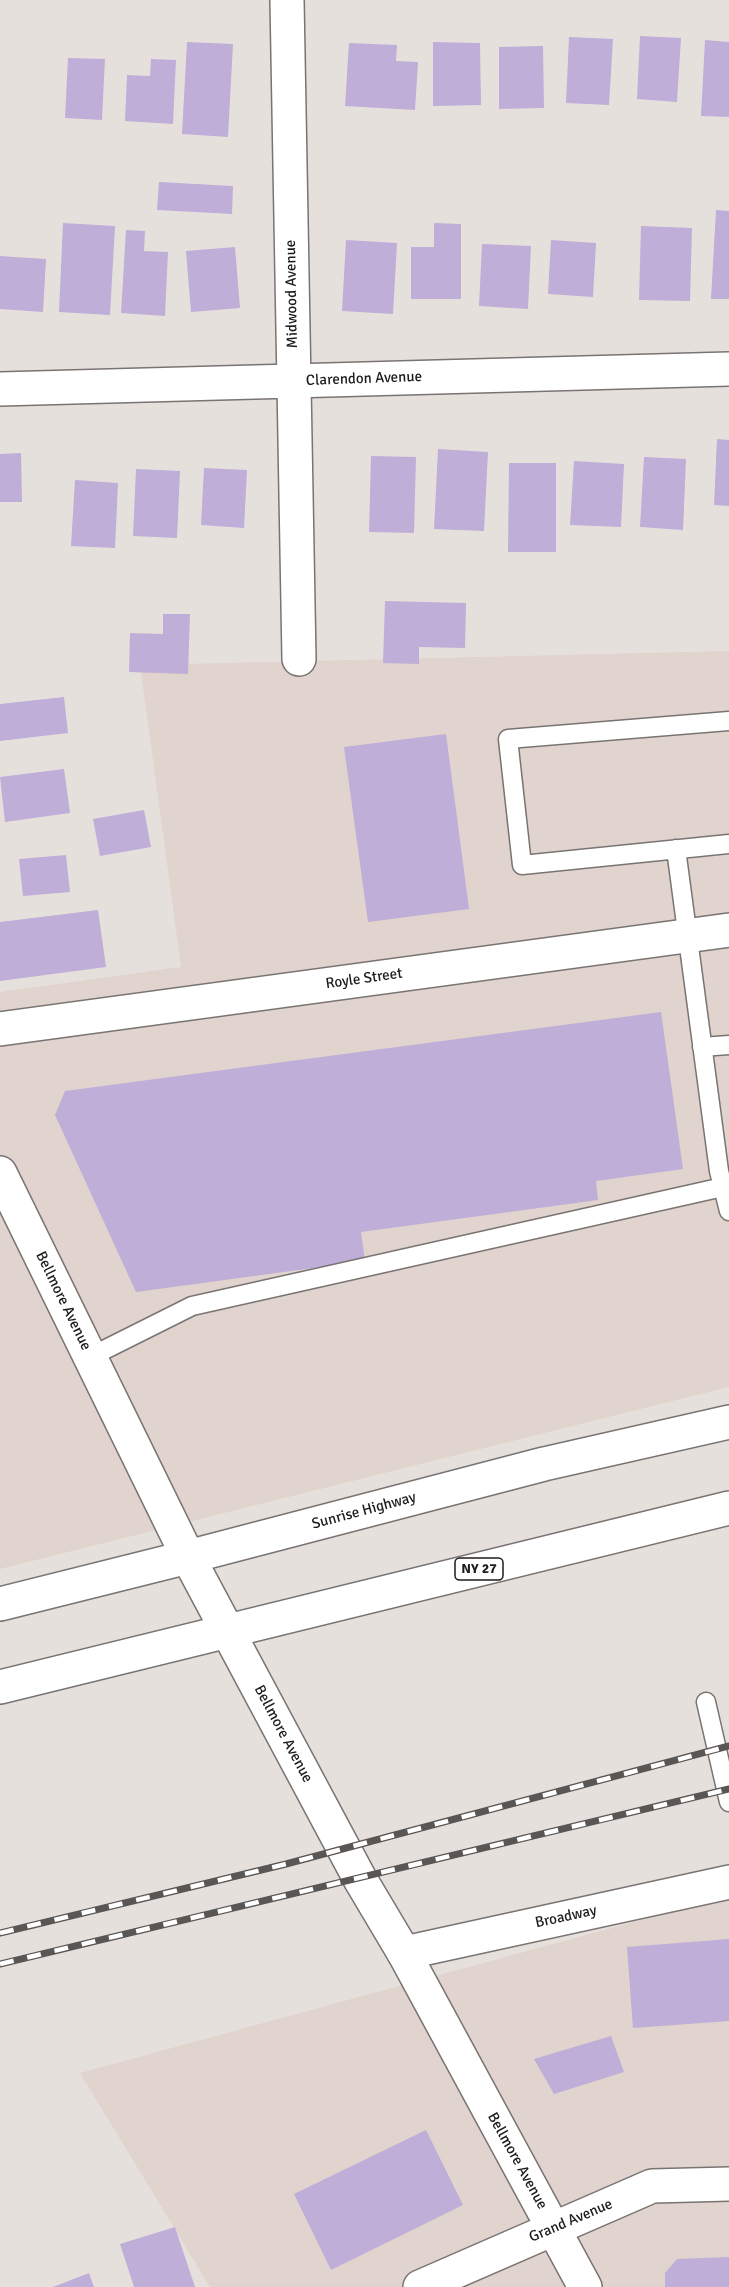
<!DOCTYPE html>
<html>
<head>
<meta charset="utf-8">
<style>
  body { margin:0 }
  canvas { display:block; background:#e6e0dd }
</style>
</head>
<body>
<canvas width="729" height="2287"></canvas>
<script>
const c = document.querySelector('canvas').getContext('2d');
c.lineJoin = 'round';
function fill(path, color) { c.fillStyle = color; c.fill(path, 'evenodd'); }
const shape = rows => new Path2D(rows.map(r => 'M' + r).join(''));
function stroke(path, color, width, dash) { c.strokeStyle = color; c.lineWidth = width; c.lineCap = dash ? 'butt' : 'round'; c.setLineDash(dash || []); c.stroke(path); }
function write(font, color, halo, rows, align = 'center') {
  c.font = font + ' Signika,sans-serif'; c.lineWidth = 4.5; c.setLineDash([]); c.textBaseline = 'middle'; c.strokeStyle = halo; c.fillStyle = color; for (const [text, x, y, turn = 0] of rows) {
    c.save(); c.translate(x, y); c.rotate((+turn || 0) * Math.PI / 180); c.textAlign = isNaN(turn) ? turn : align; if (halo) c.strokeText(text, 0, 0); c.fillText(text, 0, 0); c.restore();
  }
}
fill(shape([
  [729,651,729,1387,0,1569,0,992,181,967,140,665],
  [729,1896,729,2287,210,2287,80,2073]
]), '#e1d3cd');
fill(shape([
  [640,36,681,38,677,102,637,99],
  [569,37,613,39,609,105,566,103],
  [705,40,729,42,729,117,701,116],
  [187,42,233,44,228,137,182,134],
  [433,42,480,43,481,105,433,106],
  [349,43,397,45,396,61,418,62,415,110,345,106],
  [543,46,544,108,499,109,499,47],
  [68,58,105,59,102,120,65,118],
  [151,59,176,60,173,124,125,121,127,75,150,76],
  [159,182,233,186,232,214,157,210],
  [716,210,729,211,729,299,711,299],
  [63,223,115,226,110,315,59,312],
  [434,223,461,224,461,299,411,299,411,247,434,247],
  [641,226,692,228,690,301,639,300],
  [126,230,145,231,144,251,168,252,165,316,121,313],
  [346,240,397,243,393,314,342,311],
  [551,240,596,243,593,297,548,294],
  [482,244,531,246,528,309,479,306],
  [235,247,240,308,191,312,186,251],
  [0,256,46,259,43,312,0,309],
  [717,439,729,440,729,506,714,505],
  [438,449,488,452,484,531,434,529],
  [21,453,22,502,0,502,0,454],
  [371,456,416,457,414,533,369,532],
  [644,457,686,459,683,530,640,527],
  [574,461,624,464,621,527,570,525],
  [509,463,556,463,556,552,508,552],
  [204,468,247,470,244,528,201,525],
  [136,469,180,471,177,538,133,536],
  [75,480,118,483,115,548,71,546],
  [385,601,466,603,465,648,419,647,419,664,383,663],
  [163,614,190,614,188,674,129,672,130,633,163,634],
  [64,697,68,733,0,741,0,704],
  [446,734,469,909,368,922,344,747],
  [64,769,70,813,5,822,0,777],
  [144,810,151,847,100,856,93,819],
  [66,855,70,892,23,896,19,859],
  [98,910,106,967,0,981,0,922],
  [661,1012,683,1169,596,1181,598,1200,361,1232,365,1261,136,1292,55,1115,65,1091],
  [729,1939,729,2021,633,2028,627,1947],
  [611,2036,624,2072,554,2094,534,2059],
  [426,2130,463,2205,331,2270,294,2194],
  [175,2227,195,2287,134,2287,120,2244],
  [729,2257,729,2287,665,2287,665,2273,677,2259],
  [89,2273,94,2287,53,2287]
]), '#bfaed7');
const lane = shape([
  [729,721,508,739,522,865,729,844],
  [676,849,719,1171,729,1211],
  [702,1047,729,1045],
  [90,1357,192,1306,723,1187],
  [706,1702,729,1802]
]);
const street = shape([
  [287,0,299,659],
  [0,389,729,369],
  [0,1029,729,930],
  [404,1953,729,1882]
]);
const secondary = shape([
  [0,1173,188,1557,360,1879,404,1953,585,2287],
  [420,2287,652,2186,729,2184]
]);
const highway = shape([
  [0,1604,188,1557,544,1464,729,1422],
  [0,1687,729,1508]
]);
stroke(lane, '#797472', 21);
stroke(street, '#797472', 36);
stroke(secondary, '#797472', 36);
stroke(highway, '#797472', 36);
stroke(lane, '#fff', 18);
stroke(street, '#fff', 33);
stroke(secondary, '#fff', 33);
stroke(highway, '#fff', 33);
const rail = shape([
  [0,1933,286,1864,729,1746],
  [0,1964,729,1789]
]);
stroke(rail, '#595654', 7);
stroke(rail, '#fff', 4.5, [14]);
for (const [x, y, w] of [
  [479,1569,48]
]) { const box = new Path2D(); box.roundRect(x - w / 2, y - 11, w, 22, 4.5); c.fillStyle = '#fff'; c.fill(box); stroke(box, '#1e1c1b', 1.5); }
write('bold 14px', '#1e1c1b', null, [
  ["NY 27",479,1569]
]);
write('15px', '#1e1c1b', '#fff', [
  ["Midwood Avenue",292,294,-91],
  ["Clarendon Avenue",364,379,-2],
  ["Royle Street",364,979,-8],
  ["Bellmore Avenue",63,1301,64],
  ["Sunrise Highway",364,1511,-15],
  ["Bellmore Avenue",283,1734,62],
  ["Broadway",566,1917,-12],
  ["Bellmore Avenue",517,2161,61],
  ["Grand Avenue",571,2221,-23]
]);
</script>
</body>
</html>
